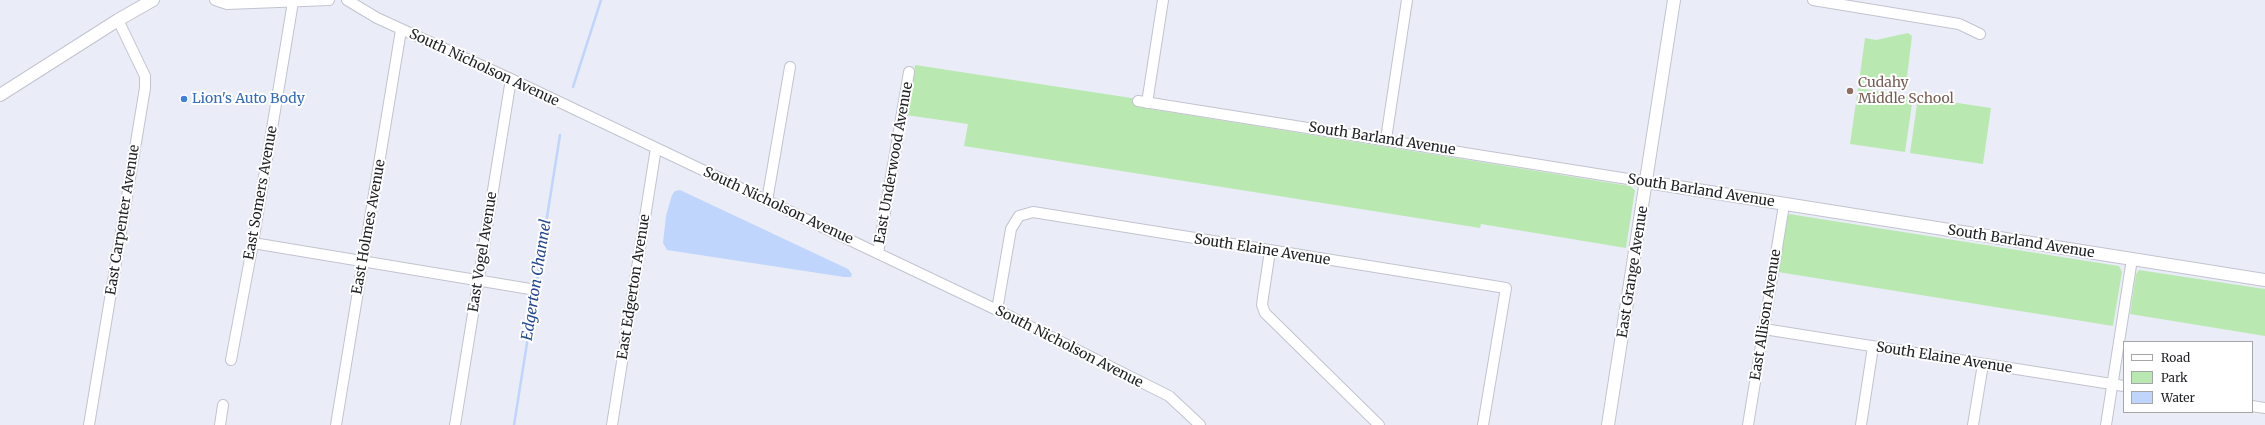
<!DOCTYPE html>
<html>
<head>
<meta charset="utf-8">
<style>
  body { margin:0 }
  #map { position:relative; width:2265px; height:425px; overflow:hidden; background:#eaedf8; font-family:Merriweather,serif }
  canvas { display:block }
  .legend { position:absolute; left:2123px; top:341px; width:130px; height:72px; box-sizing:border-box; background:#fff; border:1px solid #a5a6a7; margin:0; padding:5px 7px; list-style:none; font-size:12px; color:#1f2024 }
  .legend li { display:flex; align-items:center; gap:8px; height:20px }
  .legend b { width:20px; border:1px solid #a5a6a7 }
</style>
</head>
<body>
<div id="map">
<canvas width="2265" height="425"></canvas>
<ul class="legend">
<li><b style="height:5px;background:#fff"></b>Road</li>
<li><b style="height:11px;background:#b9e9b1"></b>Park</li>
<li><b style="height:11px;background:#c0d5fc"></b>Water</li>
</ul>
</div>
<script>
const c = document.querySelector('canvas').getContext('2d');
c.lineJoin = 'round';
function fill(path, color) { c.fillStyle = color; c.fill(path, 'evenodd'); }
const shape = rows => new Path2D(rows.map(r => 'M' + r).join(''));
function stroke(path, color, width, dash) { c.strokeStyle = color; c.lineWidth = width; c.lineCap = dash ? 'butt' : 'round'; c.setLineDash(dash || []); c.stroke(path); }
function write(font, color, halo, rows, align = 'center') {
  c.font = font + ' Merriweather,serif'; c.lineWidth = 4; c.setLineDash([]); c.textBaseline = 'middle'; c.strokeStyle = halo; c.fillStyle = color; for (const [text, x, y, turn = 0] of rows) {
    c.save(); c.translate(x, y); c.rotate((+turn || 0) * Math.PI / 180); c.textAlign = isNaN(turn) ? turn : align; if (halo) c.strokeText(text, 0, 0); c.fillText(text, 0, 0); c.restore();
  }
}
fill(shape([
  [1908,33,1912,36,1906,85,1903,84,1903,89,1859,82,1865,38,1876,40],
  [915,65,1138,99,1138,107,1630,186,1635,190,1626,248,1481,224,1480,228,964,146,968,124,906,115],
  [1858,88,1913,97,1905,152,1850,144],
  [1918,97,1991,108,1983,164,1910,153],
  [1789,214,2119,266,2122,272,2113,326,1778,272,1786,219],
  [2139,270,2265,289,2265,336,2130,314,2136,274]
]), '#b9e9b1');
fill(shape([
  [680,190,848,269,852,274,851,277,844,277,667,250,663,243,666,216,672,195,675,191]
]), '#c0d5fc');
stroke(shape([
  [573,87,601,0],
  [514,425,560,135]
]), '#c0d5fc', 2.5);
const minor = shape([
  [215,0,227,4,329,0],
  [347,0,377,18,511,79,997,310,1169,396,1200,425],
  [1813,0,1959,24,1980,34],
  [1138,101,1647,182],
  [1147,103,1163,0],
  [1386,139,1407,0],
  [767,201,790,67],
  [253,243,530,289],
  [1270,251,1263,297,1262,305,1265,313,1379,425],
  [878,253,909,72],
  [997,310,1011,229,1019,216,1033,212,1506,288,1483,425],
  [1764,329,2124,386],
  [231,360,253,243,293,2],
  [2252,406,2265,408],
  [89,425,145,88,145,76,118,20],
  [220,425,223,405],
  [336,425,401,30],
  [455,425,511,79],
  [612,425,656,148],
  [1748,425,1784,205],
  [1861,425,1873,347],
  [1973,425,1983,364],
  [2106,425,2132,259]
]);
const tertiary = shape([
  [0,95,118,20,153,0],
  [1647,182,2265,280],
  [1608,425,1674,0]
]);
stroke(minor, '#c1c4cf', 12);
stroke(tertiary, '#c1c4cf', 14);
stroke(minor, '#fff', 10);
stroke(tertiary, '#fff', 12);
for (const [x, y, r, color] of [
  [1850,91,4,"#8d6e63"],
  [184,99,4,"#3f7fe0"]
]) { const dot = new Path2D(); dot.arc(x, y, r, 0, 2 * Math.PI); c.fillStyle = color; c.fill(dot); stroke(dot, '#fff', 1.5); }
write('14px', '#1f2024', '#fff', [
  ["South Nicholson Avenue",484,68,25],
  ["South Barland Avenue",1382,139,9],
  ["East Underwood Avenue",894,163,-80],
  ["South Barland Avenue",1701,191,9],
  ["East Somers Avenue",261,193,-80],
  ["South Nicholson Avenue",778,206,25],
  ["East Carpenter Avenue",123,220,-81],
  ["East Holmes Avenue",369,227,-80],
  ["South Barland Avenue",2021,242,9],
  ["South Elaine Avenue",1262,250,9],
  ["East Vogel Avenue",483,252,-81],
  ["East Grange Avenue",1633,272,-81],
  ["East Edgerton Avenue",634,287,-81],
  ["East Allison Avenue",1766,315,-81],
  ["South Nicholson Avenue",1069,347,27],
  ["South Elaine Avenue",1944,358,9]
]);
write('14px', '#785e54', '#fff', [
  ["Cudahy",1858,83],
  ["Middle School",1858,99]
], 'left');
write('14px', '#366cbe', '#fff', [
  ["Lion's Auto Body",192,99]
], 'left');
write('italic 15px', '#254891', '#fff', [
  ["Edgerton Channel",537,280,-81]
]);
</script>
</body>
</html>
